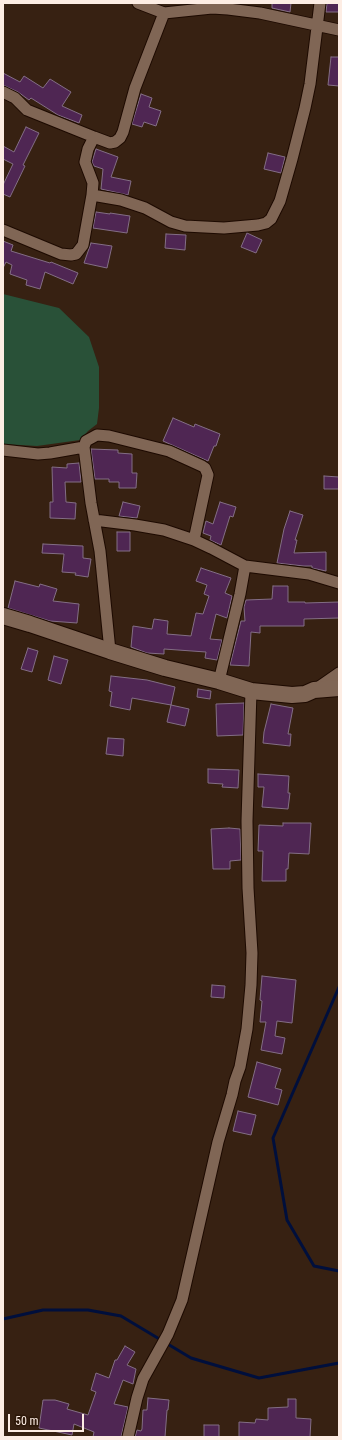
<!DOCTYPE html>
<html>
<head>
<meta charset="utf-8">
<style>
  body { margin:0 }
  #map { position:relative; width:342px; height:1440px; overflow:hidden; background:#372112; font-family:"Roboto Condensed",sans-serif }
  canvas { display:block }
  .frame { position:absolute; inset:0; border:4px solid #fdede4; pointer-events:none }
  .scale { position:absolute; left:8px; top:1414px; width:76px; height:18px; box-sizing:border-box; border:2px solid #fdede4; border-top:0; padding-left:5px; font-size:12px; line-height:14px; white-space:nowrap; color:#fdede4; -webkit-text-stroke:3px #2c1708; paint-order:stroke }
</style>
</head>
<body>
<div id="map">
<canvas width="342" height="1440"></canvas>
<div class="frame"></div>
<div class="scale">50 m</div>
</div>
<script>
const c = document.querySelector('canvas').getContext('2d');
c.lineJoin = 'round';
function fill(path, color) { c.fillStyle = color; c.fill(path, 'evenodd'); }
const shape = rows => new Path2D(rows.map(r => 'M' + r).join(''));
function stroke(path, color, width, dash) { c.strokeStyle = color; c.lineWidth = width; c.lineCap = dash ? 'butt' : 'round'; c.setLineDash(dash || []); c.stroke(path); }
fill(shape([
  [3,294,59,308,89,337,99,367,99,408,97,424,88,431,80,440,37,446,3,444]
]), '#295138');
stroke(shape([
  [339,987,273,1138,287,1220,314,1266,339,1271],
  [3,1319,43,1310,88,1310,121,1316,191,1358,259,1378,339,1363]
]), '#000f3c', 3);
const building = shape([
  [272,3,291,3,290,12,272,8,272,3],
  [327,3,339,3,339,12,326,12,327,3],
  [331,57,339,57,339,86,328,85,331,57],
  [3,73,20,82,24,76,43,88,50,79,71,92,62,106,82,115,79,123,58,115,31,98,29,100,18,92,3,85,3,73],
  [141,94,152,98,149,107,161,111,156,126,144,122,142,127,132,124,141,94],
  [26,127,39,133,23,165,25,166,10,197,3,194,3,185,13,164,3,159,3,146,14,152,26,127],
  [96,149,118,157,111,177,131,181,128,195,101,189,103,169,94,166,92,162,96,149],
  [268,153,285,157,281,173,264,169,268,153],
  [96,212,110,214,110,213,130,216,127,233,93,228,96,212],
  [247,233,262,240,256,253,241,247,247,233],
  [166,234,186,235,185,250,165,248,166,234],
  [3,241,13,245,11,251,50,263,51,262,78,273,73,284,45,272,40,289,26,285,27,280,10,274,12,265,6,262,3,268,3,241],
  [91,243,112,246,107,268,84,263,91,243],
  [173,418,194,427,195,424,220,434,216,446,214,446,208,461,163,441,173,418],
  [91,449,118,450,118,453,132,454,132,473,137,473,136,488,119,488,119,482,109,482,109,479,95,479,91,449],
  [79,463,81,482,65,482,66,502,76,503,75,519,50,518,50,502,53,502,52,467,67,468,67,464,79,463],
  [324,476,339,477,339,489,324,489,324,476],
  [123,502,140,506,137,518,119,516,123,502],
  [220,502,236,507,233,517,230,516,221,545,210,540,211,536,203,533,206,521,213,524,220,502],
  [290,511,303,515,295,540,297,540,294,553,326,552,326,571,312,568,312,566,304,566,277,563,284,529,290,511],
  [117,532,130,532,130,551,117,551,117,532],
  [43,544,83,546,83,558,91,559,88,577,75,575,76,573,62,572,64,554,42,553,43,544],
  [201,568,231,578,225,593,232,596,227,618,216,614,210,639,222,640,217,660,205,658,206,652,164,649,164,654,147,653,131,647,133,626,152,629,154,619,168,621,167,634,191,636,196,613,203,614,209,596,204,594,207,585,196,581,201,568],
  [15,581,39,587,40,584,57,589,53,601,79,604,77,623,50,621,8,608,15,581],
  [273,586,288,586,288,602,305,602,305,603,339,602,339,618,304,619,304,626,260,626,260,633,251,632,249,666,230,665,241,621,245,621,244,607,246,600,272,599,273,586],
  [28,648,38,651,32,672,21,669,28,648],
  [54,656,68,660,61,684,48,680,54,656],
  [111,676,147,680,175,687,171,705,132,698,130,710,110,706,112,692,109,691,111,676],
  [198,689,211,691,210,699,197,697,198,689],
  [244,703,243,735,217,736,216,704,244,703],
  [271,704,293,708,288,734,291,734,290,746,263,743,264,732,271,704],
  [171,705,189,709,185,726,167,722,171,705],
  [108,738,124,739,123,756,106,754,108,738],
  [208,769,239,770,238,788,222,787,223,784,208,783,208,769],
  [258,774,289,776,288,793,290,793,288,809,262,807,264,787,258,787,258,774],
  [283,823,311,823,309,854,289,853,288,869,286,869,286,881,262,881,263,851,258,851,259,825,283,826,283,823],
  [229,828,240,829,241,860,230,861,230,869,213,869,211,829,229,828],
  [262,976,296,980,292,1023,277,1021,275,1036,285,1038,282,1054,261,1050,266,1022,260,1022,262,1001,260,1000,262,976],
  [212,985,225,986,224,998,211,997,212,985],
  [257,1062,281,1069,275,1088,282,1090,278,1105,248,1097,257,1062],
  [238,1111,256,1115,251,1135,233,1131,238,1111],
  [125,1346,135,1352,127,1365,136,1369,133,1384,123,1380,114,1404,128,1407,121,1437,93,1437,94,1432,74,1424,72,1435,39,1428,43,1400,55,1400,69,1404,67,1409,88,1415,96,1392,91,1390,96,1373,109,1378,115,1360,117,1360,125,1346],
  [148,1398,169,1400,168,1410,167,1410,165,1437,135,1437,137,1430,141,1431,142,1429,143,1410,147,1410,148,1398],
  [288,1399,296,1399,296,1418,311,1419,310,1437,239,1437,239,1422,255,1423,256,1419,268,1420,268,1408,288,1407,288,1399],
  [204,1425,219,1425,219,1437,204,1437,204,1425]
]);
fill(building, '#4f2653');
stroke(building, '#836e85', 1);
const street = shape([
  [138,3,164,13,212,8,228,9,260,13,339,30],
  [3,92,15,98,27,110,94,137,110,143,115,142,120,138,123,132,135,88,164,13],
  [92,195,121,200,145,208,171,222,185,226,224,228,258,225,266,223,271,219,280,201,292,159,305,108,310,84,320,3],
  [3,230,61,254,71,255,76,254,83,245,92,195,93,183,85,162,88,149,94,137],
  [84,447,91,503,100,551,110,651],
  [3,450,38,454,50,453,84,447,86,441,97,435,109,436,169,451,202,466,205,468,208,475,194,540],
  [94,520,135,525,164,530,194,540,211,548,245,566,309,574,339,583],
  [219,681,240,594,245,566],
  [316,689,339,673],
  [128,1437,137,1398,143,1379,168,1334,182,1300,218,1142,232,1095,235,1081,240,1067,247,1029,251,985,252,953,248,888,247,821,251,691]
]);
const secondary = shape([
  [3,616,30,624,110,651,165,668,219,681,251,691,292,695,305,694,314,690,339,688]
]);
stroke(street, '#1d0a00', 13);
stroke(secondary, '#1d0a00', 18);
stroke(street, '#806655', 11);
stroke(secondary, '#806655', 16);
</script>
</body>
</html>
